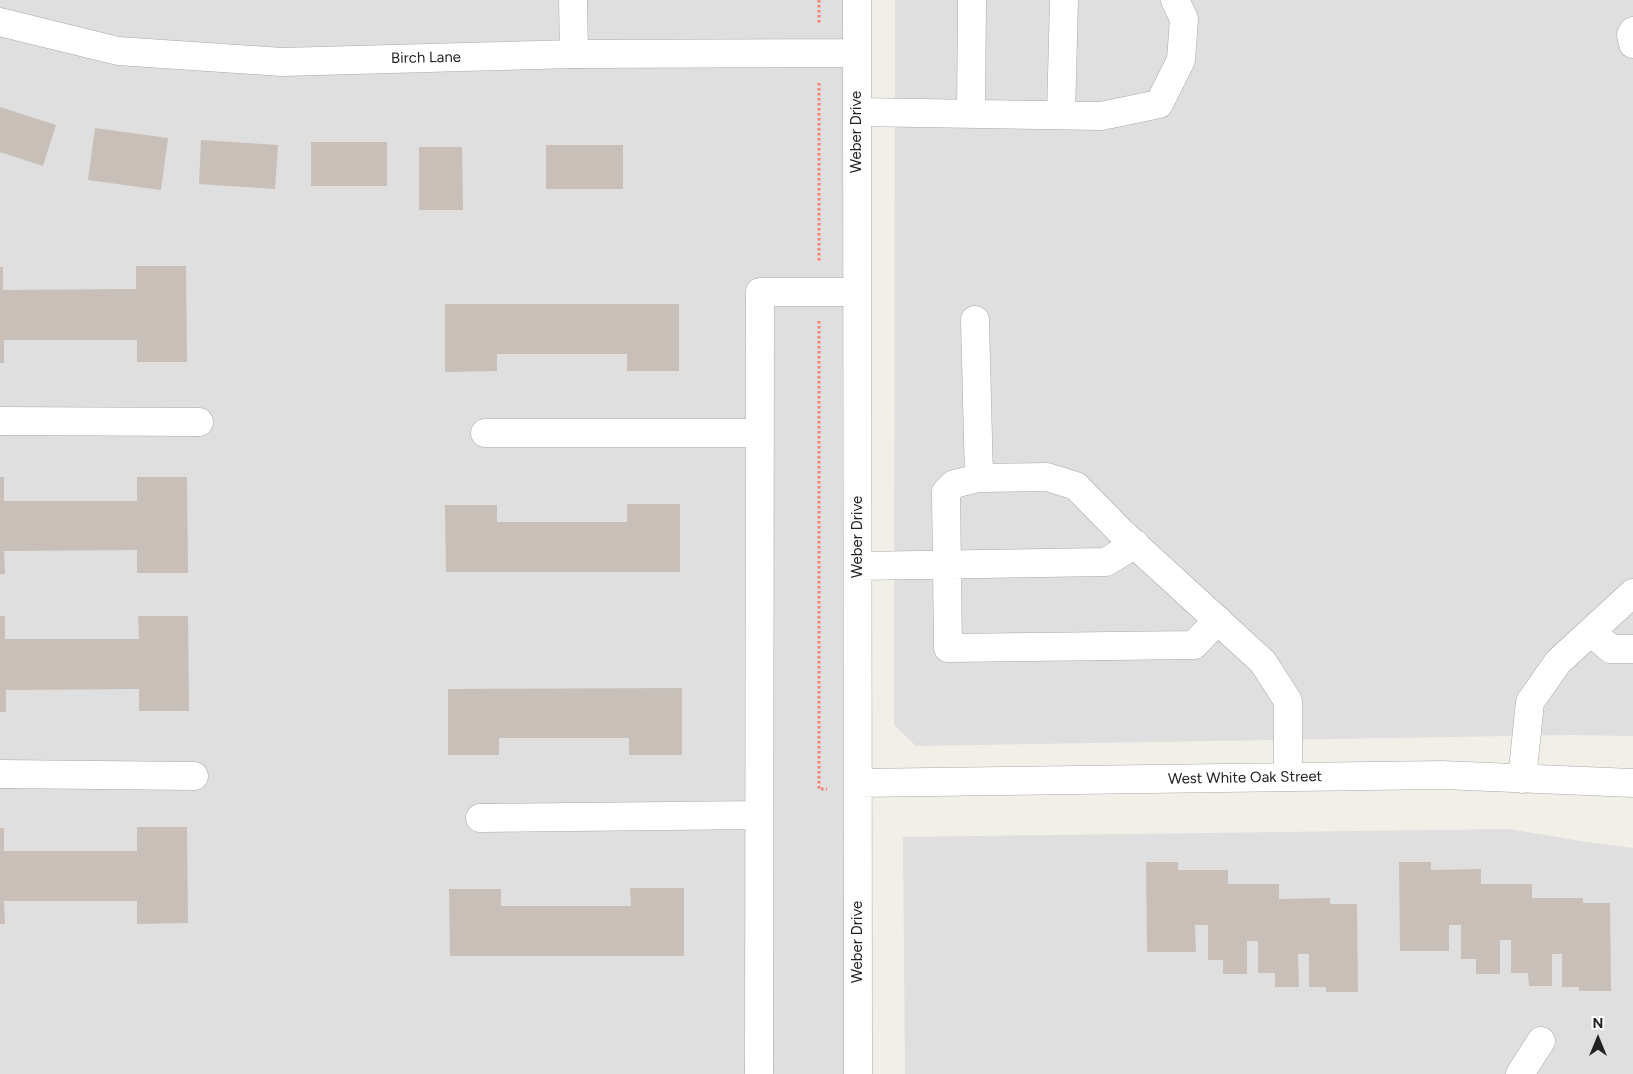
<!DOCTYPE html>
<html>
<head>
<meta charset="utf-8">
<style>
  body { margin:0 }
  #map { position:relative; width:1633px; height:1074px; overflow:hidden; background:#f2efe9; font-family:Figtree,sans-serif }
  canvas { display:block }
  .north { position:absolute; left:1573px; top:1014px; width:50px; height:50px; -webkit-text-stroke:4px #fff; paint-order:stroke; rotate:0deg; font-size:14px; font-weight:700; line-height:20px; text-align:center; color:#222 }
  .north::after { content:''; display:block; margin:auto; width:18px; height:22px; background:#222; clip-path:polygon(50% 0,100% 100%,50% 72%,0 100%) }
</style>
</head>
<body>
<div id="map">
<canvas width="1633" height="1074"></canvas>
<div class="north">N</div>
</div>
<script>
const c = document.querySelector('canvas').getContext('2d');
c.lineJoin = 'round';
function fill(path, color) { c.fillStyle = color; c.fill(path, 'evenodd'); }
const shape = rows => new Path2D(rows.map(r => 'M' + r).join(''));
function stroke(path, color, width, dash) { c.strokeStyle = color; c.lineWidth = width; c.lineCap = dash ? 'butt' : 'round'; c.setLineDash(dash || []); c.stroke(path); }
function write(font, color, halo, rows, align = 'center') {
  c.font = font + ' Figtree,sans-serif'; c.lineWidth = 4; c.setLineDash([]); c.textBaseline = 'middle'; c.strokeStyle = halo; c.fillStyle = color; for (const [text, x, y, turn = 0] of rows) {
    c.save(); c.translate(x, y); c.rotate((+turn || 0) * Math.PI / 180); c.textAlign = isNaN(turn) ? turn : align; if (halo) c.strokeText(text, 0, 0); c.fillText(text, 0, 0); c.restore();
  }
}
fill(shape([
  [0,0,857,0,858,1074,0,1074],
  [895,0,1633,0,1633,736,1570,735,916,746,894,725],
  [1509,829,1586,842,1633,848,1633,1074,905,1074,903,837]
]), '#e0dfdf');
fill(shape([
  [0,107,56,125,43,166,0,152],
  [95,128,168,138,161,190,88,180],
  [201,140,278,145,275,189,199,184],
  [311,142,387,142,387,186,311,186],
  [546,145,623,145,623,189,546,189],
  [419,147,462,147,463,210,419,210],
  [136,266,186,266,187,362,137,362,137,340,4,340,4,363,0,363,0,267,3,267,3,290,136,289],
  [445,304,679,304,679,371,627,371,627,354,497,354,497,371,445,372],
  [0,477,4,477,4,501,137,501,137,477,187,477,188,573,137,573,137,550,4,551,5,574,0,574],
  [627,504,680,504,680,572,446,572,445,505,497,505,497,522,627,522],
  [0,616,5,616,5,639,139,639,138,616,188,616,189,711,139,711,139,689,6,690,6,712,0,712],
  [682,688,682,755,629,755,629,738,499,738,499,755,448,755,448,689],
  [137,827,187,827,188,923,137,924,137,901,4,901,5,924,0,924,0,828,4,828,4,851,137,851],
  [1146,862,1178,862,1178,870,1228,870,1228,884,1279,884,1279,899,1330,898,1330,904,1357,904,1358,992,1326,992,1326,987,1309,987,1309,954,1298,954,1299,987,1275,987,1275,973,1258,973,1258,941,1247,941,1247,974,1223,974,1223,960,1208,960,1208,925,1195,925,1196,952,1147,952],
  [1399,862,1431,862,1431,870,1481,869,1481,884,1532,884,1532,898,1583,898,1583,903,1610,903,1611,991,1579,991,1579,987,1562,987,1562,954,1552,954,1552,986,1529,986,1528,973,1511,973,1511,940,1500,940,1500,974,1476,974,1476,959,1461,959,1461,925,1449,925,1449,951,1400,951],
  [630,888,684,888,684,956,450,956,449,889,501,889,501,906,631,906]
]), '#c7bfb8');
const minor = shape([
  [573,0,574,54],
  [857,0,858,1074],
  [0,22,118,51,282,62,574,54,857,53],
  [1633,31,1631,35,1633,44],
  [857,112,1101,116,1159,104,1181,60,1184,19,1175,0],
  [971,114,972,0],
  [1061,115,1064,0],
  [975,320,979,478,1047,477,1076,486,1120,531,1263,662,1288,701,1288,777],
  [0,421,199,422],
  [485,433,759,433],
  [979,478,954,484,946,492,948,648,1194,645,1218,620],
  [858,566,1106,562,1135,544],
  [1591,632,1611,649,1633,649],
  [0,774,194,776],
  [1522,779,1530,702,1558,662,1633,593],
  [858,783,1442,775,1633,783],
  [480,818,759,815],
  [759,1074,760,292,857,292],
  [1520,1074,1541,1041]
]);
stroke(minor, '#a9a9a9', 29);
stroke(shape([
  [819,0,819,24],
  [819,83,819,262],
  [819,321,819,789,827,789]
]), '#fa8072', 3, [2.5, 2.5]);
stroke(minor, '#fff', 28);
write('15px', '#222', '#fff', [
  ["Birch Lane",426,58,-1],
  ["Weber Drive",857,132,-90],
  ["Weber Drive",858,537,-90],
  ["West White Oak Street",1245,778,-1],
  ["Weber Drive",858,942,-90]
]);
</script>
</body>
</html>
